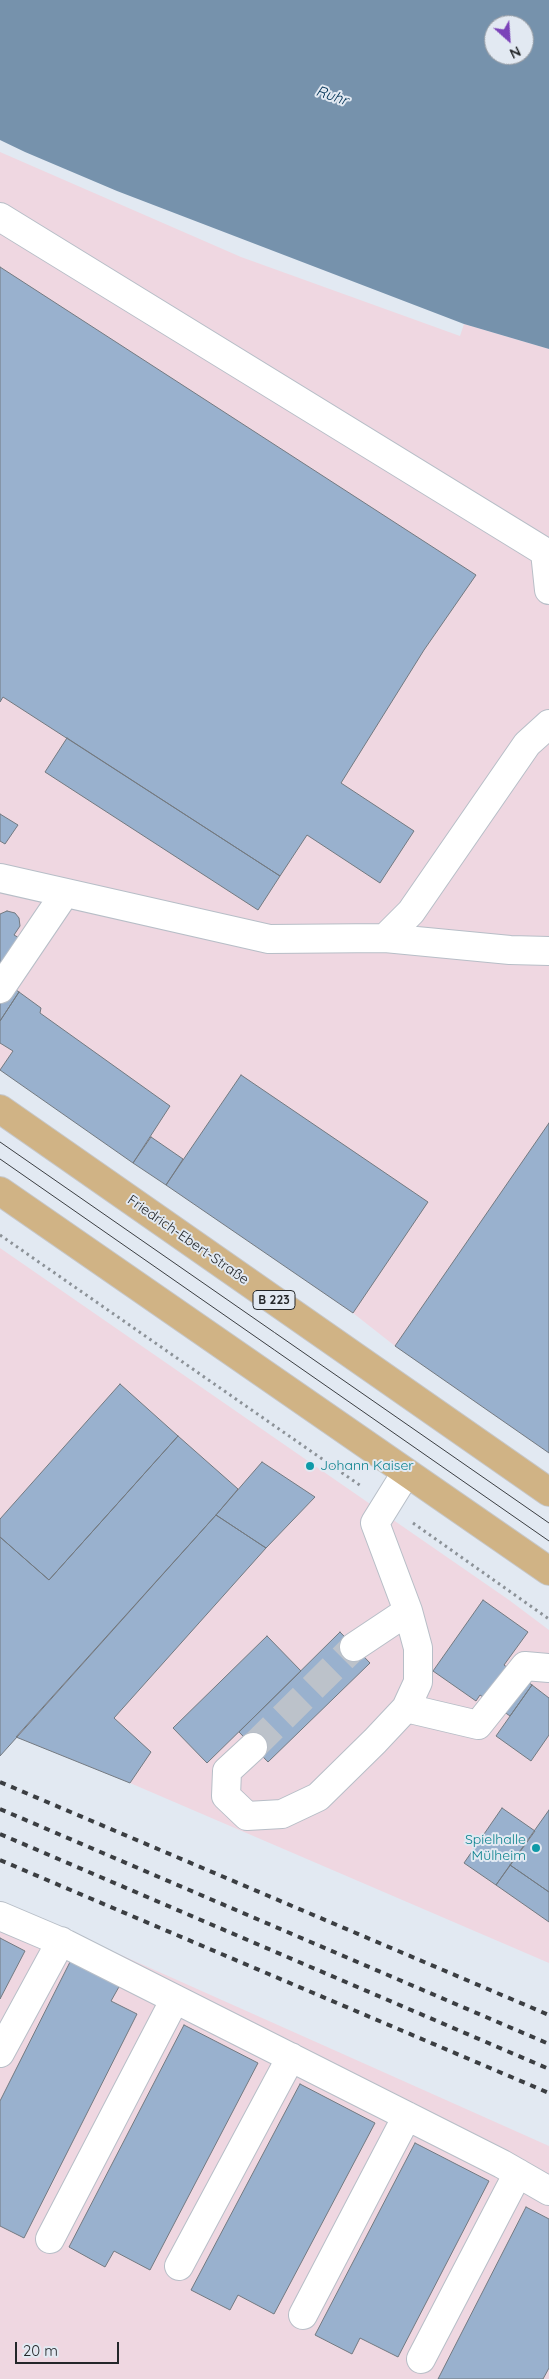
<!DOCTYPE html>
<html>
<head>
<meta charset="utf-8">
<style>
  body { margin:0 }
  #map { position:relative; width:549px; height:2379px; overflow:hidden; background:#e2e9f2; font-family:Quicksand,sans-serif }
  canvas { display:block }
  .north { position:absolute; left:484px; top:15px; width:50px; height:50px; box-sizing:border-box; background:#e2e9f2; border:1px solid #969ba2; border-radius:50%; rotate:154deg; font-size:14px; font-weight:700; line-height:20px; text-align:center; color:#24272a }
  .north::after { content:''; display:block; margin:auto; width:18px; height:22px; background:#7b43b9; clip-path:polygon(50% 0,100% 100%,50% 72%,0 100%) }
  .scale { position:absolute; left:15px; top:2342px; width:104px; height:22px; box-sizing:border-box; border:2px solid #24272a; border-top:0; padding-left:6px; font-size:15px; line-height:18px; white-space:nowrap; color:#24272a; -webkit-text-stroke:4px #e2e9f2; paint-order:stroke }
</style>
</head>
<body>
<div id="map">
<canvas width="549" height="2379"></canvas>
<div class="north">N</div>
<div class="scale">20 m</div>
</div>
<script>
const c = document.querySelector('canvas').getContext('2d');
c.lineJoin = 'round';
function fill(path, color) { c.fillStyle = color; c.fill(path, 'evenodd'); }
const shape = rows => new Path2D(rows.map(r => 'M' + r).join(''));
function stroke(path, color, width, dash) { c.strokeStyle = color; c.lineWidth = width; c.lineCap = dash ? 'butt' : 'round'; c.setLineDash(dash || []); c.stroke(path); }
function write(font, color, halo, rows, align = 'center') {
  c.font = font + ' Quicksand,sans-serif'; c.lineWidth = 4; c.setLineDash([]); c.textBaseline = 'middle'; c.strokeStyle = halo; c.fillStyle = color; for (const [text, x, y, turn = 0] of rows) {
    c.save(); c.translate(x, y); c.rotate((+turn || 0) * Math.PI / 180); c.textAlign = isNaN(turn) ? turn : align; if (halo) c.strokeText(text, 0, 0); c.fillText(text, 0, 0); c.restore();
  }
}
fill(shape([
  [0,152,241,257,460,336,464,324,549,349,549,1453,395,1346,353,1313,0,1070],
  [0,1248,509,1600,549,1630,549,1963,130,1783,16,1737,0,1756],
  [0,1901,549,2146,549,2379,0,2379]
]), '#efd7e1');
fill(shape([
  [0,0,549,0,549,349,464,324,117,191,25,152,0,140],
  [494,25,524,25,524,55,494,55]
]), '#7692ac');
const building = shape([
  [0,267,476,575,424,650,341,783,414,831,380,883,307,835,280,876,3,697,0,702,0,267],
  [67,738,280,876,258,910,45,772,67,738],
  [0,814,18,825,5,844,0,841,0,814],
  [7,911,15,913,19,918,20,926,14,935,21,939,0,970,0,914,7,911],
  [0,979,19,992,0,1021,0,979],
  [19,992,41,1008,40,1013,170,1106,133,1163,0,1070,13,1051,0,1043,0,1021,19,992],
  [241,1075,428,1202,353,1313,166,1185,241,1075],
  [549,1123,549,1453,395,1346,549,1123],
  [151,1137,183,1159,166,1185,133,1163,151,1137],
  [120,1384,178,1436,49,1580,0,1537,0,1519,120,1384],
  [178,1436,238,1489,216,1515,0,1756,0,1537,49,1580,178,1436],
  [262,1462,315,1497,266,1548,216,1515,262,1462],
  [216,1515,266,1548,114,1718,151,1752,130,1783,16,1737,216,1515],
  [483,1600,528,1632,504,1665,532,1685,510,1716,480,1695,476,1701,433,1671,483,1600],
  [340,1632,370,1663,268,1762,239,1732,340,1632],
  [267,1636,301,1671,207,1763,173,1728,267,1636],
  [532,1685,549,1698,549,1735,531,1761,496,1736,532,1685],
  [502,1808,535,1831,496,1885,464,1863,502,1808],
  [549,1810,549,1892,510,1865,549,1810],
  [510,1865,549,1892,549,1922,496,1885,510,1865],
  [0,1938,25,1951,0,1999,0,1938],
  [71,1960,120,1985,111,2001,137,2014,24,2238,0,2226,0,2101,71,1960],
  [184,2025,258,2063,150,2270,114,2251,105,2267,69,2247,184,2025],
  [300,2084,375,2123,274,2314,238,2295,230,2310,191,2290,300,2084],
  [415,2143,489,2181,398,2357,360,2338,352,2354,315,2335,415,2143],
  [526,2207,549,2219,549,2368,543,2379,438,2379,526,2207]
]);
fill(building, '#99b1ce');
stroke(building, '#737a81', 1);
stroke(shape([
  [253,1747,354,1647]
]), '#bcc2ca', 28, [28, 14]);
const minor = shape([
  [0,217,545,552,549,590],
  [0,878,269,939,385,938,411,912,527,744,549,724],
  [385,938,510,950,549,951],
  [0,989,65,893],
  [354,1647,408,1611],
  [406,1708,478,1725,525,1666,549,1668],
  [253,1747,227,1771,226,1796,247,1816,282,1814,318,1797,375,1741,406,1708,418,1682,418,1648,408,1611,375,1523,406,1473],
  [0,1916,66,1944,502,2164,549,2191],
  [0,2053,61,1941],
  [50,2239,175,1999],
  [179,2266,291,2057],
  [303,2315,407,2116],
  [421,2359,518,2173]
]);
const major = shape([
  [0,1109,549,1492],
  [0,1191,549,1571]
]);
stroke(minor, '#b7bec7', 30);
stroke(major, '#c6c7c8', 30);
stroke(shape([
  [0,1235,361,1486],
  [413,1523,549,1619]
]), '#8c9298', 3, [2.5, 4]);
stroke(minor, '#fff', 28);
stroke(major, '#d0b385', 28);
stroke(shape([
  [0,1142,549,1523],
  [0,1159,549,1541]
]), '#3b3e42', 1);
stroke(shape([
  [0,1782,549,2015],
  [0,1809,549,2044],
  [0,1834,549,2069],
  [0,1860,549,2093]
]), '#3b3e42', 4, [6, 6]);
for (const [x, y, r, color] of [
  [310,1466,5,"#0f9aa8"],
  [536,1848,5,"#0f9aa8"]
]) { const dot = new Path2D(); dot.arc(x, y, r, 0, 2 * Math.PI); c.fillStyle = color; c.fill(dot); stroke(dot, '#e2e9f2', 2); }
for (const [x, y, w] of [
  [274,1300,42]
]) { const box = new Path2D(); box.roundRect(x - w / 2, y - 9.5, w, 19, 4); c.fillStyle = '#e2e9f2'; c.fill(box); stroke(box, '#24272a', 1); }
write('bold 12px', '#24272a', null, [
  ["B 223",274,1300]
]);
write('14px', '#24272a', '#e2e9f2', [
  ["Friedrich-Ebert-Straße",188,1240,35]
]);
write('14px', '#0d838f', '#e2e9f2', [
  ["Johann Kaiser",320,1466],
  ["Spielhalle",526,1840,"right"],
  ["Mülheim",526,1856,"right"]
], 'left');
write('italic 15px', '#003255', '#e2e9f2', [
  ["Ruhr",332,96,19]
]);
</script>
</body>
</html>
